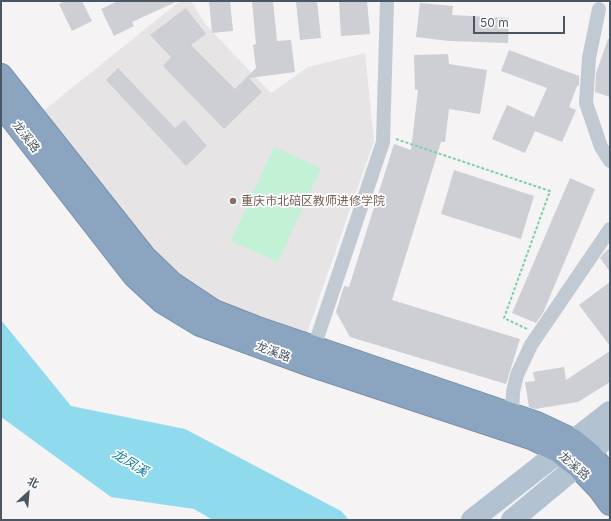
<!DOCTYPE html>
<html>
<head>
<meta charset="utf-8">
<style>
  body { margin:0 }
  #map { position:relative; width:611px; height:521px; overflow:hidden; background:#f5f3f3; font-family:Inter,"Noto Sans SC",sans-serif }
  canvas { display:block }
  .frame { position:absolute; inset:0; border:2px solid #4a5661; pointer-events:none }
  .north { position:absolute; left:8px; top:473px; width:40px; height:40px; -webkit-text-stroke:3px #fff; paint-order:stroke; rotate:26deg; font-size:11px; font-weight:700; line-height:16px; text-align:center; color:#4a5661 }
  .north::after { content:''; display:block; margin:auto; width:14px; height:18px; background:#4a5661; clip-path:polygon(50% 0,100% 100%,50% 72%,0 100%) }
  .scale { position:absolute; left:473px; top:16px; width:92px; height:18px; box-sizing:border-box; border:2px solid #4a5661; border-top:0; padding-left:5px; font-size:12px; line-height:14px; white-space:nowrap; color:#4a5661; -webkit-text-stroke:3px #fff; paint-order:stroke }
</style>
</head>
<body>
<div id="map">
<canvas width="611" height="521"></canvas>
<div class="frame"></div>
<div class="north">北</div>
<div class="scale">50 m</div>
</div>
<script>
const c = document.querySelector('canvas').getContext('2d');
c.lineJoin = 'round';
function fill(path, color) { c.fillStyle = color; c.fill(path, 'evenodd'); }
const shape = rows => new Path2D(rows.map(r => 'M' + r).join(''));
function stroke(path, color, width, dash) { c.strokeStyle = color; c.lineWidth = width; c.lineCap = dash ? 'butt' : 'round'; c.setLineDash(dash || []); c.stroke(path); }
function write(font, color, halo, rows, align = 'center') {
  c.font = font + ' Inter,"Noto Sans SC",sans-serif'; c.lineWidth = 3.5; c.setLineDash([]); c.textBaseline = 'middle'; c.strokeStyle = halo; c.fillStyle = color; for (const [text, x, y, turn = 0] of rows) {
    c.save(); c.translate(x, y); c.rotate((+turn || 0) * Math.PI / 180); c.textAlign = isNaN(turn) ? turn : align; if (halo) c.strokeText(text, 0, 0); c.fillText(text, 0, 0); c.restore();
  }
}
fill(shape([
  [180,1,191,1,205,24,271,93,308,67,365,53,374,141,306,336,232,309,160,261,42,112]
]), '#e6e4e5');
fill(shape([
  [274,147,321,168,278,262,231,241]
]), '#c3f1d5');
fill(shape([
  [1,320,71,406,185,429,341,511,349,520,213,520,194,509,111,497,1,417]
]), '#90daee');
fill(shape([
  [65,1,82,1,92,21,72,31,59,4],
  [118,1,178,1,132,22,134,26,114,36,101,9],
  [209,1,230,1,233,31,212,33],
  [252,1,273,1,277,41,291,40,295,72,249,78,262,92,224,129,163,66,171,57,150,35,186,8,206,34,191,45,235,89,256,68,253,45,256,44],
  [296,1,317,1,321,38,300,40],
  [339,1,367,1,370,34,341,36],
  [420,3,453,6,452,15,509,18,508,43,449,41,416,37],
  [608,39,610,39,610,97,595,92,596,73],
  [509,50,579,76,579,86,577,86,569,107,576,110,562,142,535,131,525,153,492,139,507,105,534,117,547,88,501,71],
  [448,54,449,64,487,70,480,114,449,109,445,142,441,142,392,300,520,339,506,384,350,337,336,312,344,286,349,287,394,144,411,150,418,90,415,90,414,55],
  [118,68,175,128,184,120,207,146,186,166,106,80],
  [454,170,534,196,521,239,441,214],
  [570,178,595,189,543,313,536,323,512,313],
  [610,248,610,272,600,258,605,252],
  [610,282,610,346,579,305],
  [610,351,610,382,578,402,535,409,529,407,525,382,535,381,533,372,564,367,566,380]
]), '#cdcfd5');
const highway = shape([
  [1,75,145,257,172,283,214,311,255,327,537,423,573,440,589,453,610,476],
  [1,105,134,276,162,302,200,325,307,364,531,438,558,451,577,466,599,489,610,504]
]);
stroke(highway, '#7690ad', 24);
stroke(shape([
  [396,139,550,191,504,318,527,329]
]), '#7ad0a6', 2, [3, 2]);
stroke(shape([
  [599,9,589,58,586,103,601,147,610,161],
  [314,347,383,142,387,1],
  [512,415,513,392,517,375,531,345,610,229]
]), '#c1cad2', 14);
stroke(shape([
  [472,520,610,412],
  [512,520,577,466,589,453,610,435]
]), '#b3c2d1', 22);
stroke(highway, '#8ba5c1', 22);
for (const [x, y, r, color] of [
  [233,201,4,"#8d6e63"]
]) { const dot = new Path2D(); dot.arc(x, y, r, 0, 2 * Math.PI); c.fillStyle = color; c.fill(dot); stroke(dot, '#fff', 1.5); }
write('12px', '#4a5661', '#fff', [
  ["龙溪路",26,137,52],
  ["龙溪路",273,352,20],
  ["龙溪路",574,466,41]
]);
write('12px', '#785e54', '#fff', [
  ["重庆市北碚区教师进修学院",241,201]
], 'left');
write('italic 13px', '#0c7c9b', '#fff', [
  ["龙凤溪",130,463,31]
]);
</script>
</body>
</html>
